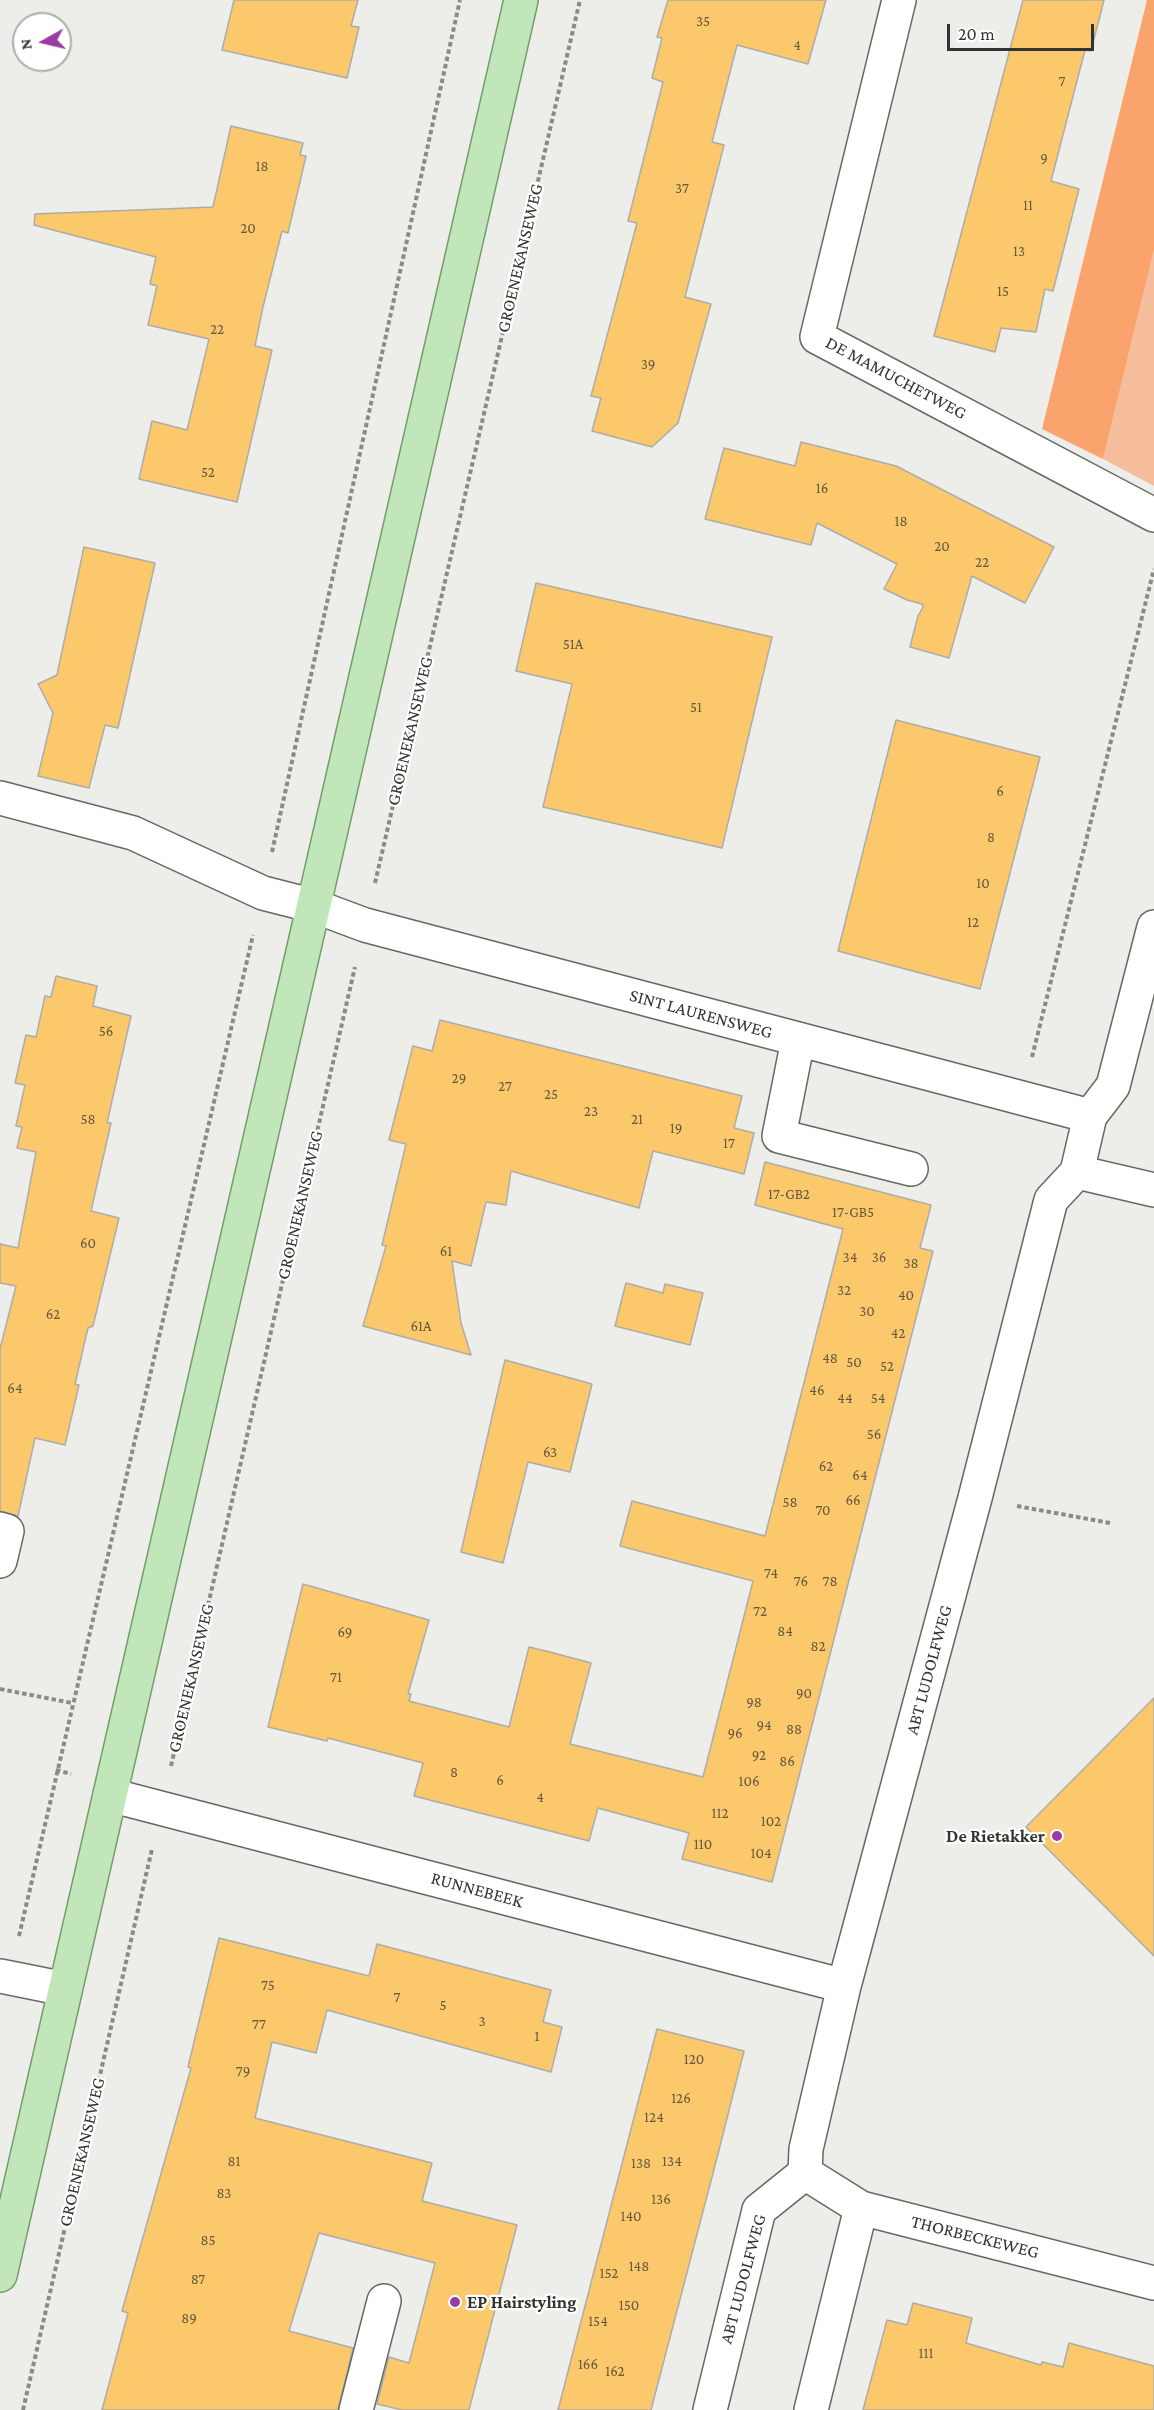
<!DOCTYPE html>
<html>
<head>
<meta charset="utf-8">
<style>
  body { margin:0 }
  #map { position:relative; width:1154px; height:2410px; overflow:hidden; background:#edede9; font-family:"Crimson Pro",serif }
  canvas { display:block }
  .north { position:absolute; left:12px; top:12px; width:60px; height:60px; box-sizing:border-box; background:#fffffe; border:2px solid #adadac; border-radius:50%; rotate:262deg; font-size:16px; font-weight:700; line-height:24px; text-align:center; color:#333331 }
  .north::after { content:''; display:block; margin:auto; width:21px; height:27px; background:#9c3ba3; clip-path:polygon(50% 0,100% 100%,50% 72%,0 100%) }
  .scale { position:absolute; left:947px; top:24px; width:147px; height:27px; box-sizing:border-box; border:3px solid #333331; border-top:0; padding-left:8px; font-size:18px; line-height:21px; white-space:nowrap; color:#333331; -webkit-text-stroke:4px #fffffe; paint-order:stroke }
</style>
</head>
<body>
<div id="map">
<canvas width="1154" height="2410"></canvas>
<div class="north">N</div>
<div class="scale">20 m</div>
</div>
<script>
const c = document.querySelector('canvas').getContext('2d');
c.lineJoin = 'round';
function fill(path, color) { c.fillStyle = color; c.fill(path, 'evenodd'); }
const shape = rows => new Path2D(rows.map(r => 'M' + r).join(''));
function stroke(path, color, width, dash) { c.strokeStyle = color; c.lineWidth = width; c.lineCap = dash ? 'butt' : 'round'; c.setLineDash(dash || []); c.stroke(path); }
function write(font, color, halo, rows, align = 'center') {
  c.font = font + ' "Crimson Pro",serif'; c.lineWidth = 4.5; c.setLineDash([]); c.textBaseline = 'middle'; c.strokeStyle = halo; c.fillStyle = color; for (const [text, x, y, turn = 0] of rows) {
    c.save(); c.translate(x, y); c.rotate((+turn || 0) * Math.PI / 180); c.textAlign = isNaN(turn) ? turn : align; if (halo) c.strokeText(text, 0, 0); c.fillText(text, 0, 0); c.restore();
  }
}
fill(shape([
  [1154,250,1154,486,1103,459]
]), '#f5bd9b');
fill(shape([
  [1147,0,1154,0,1154,250,1103,459,1042,429]
]), '#fba36c');
const building = shape([
  [234,0,358,0,351,26,359,27,347,78,222,50,234,0],
  [668,0,826,0,808,64,737,45,712,142,724,145,685,297,711,304,678,423,652,447,592,431,601,398,591,396,637,223,628,221,663,82,652,78,662,38,657,37,668,0],
  [1023,0,1104,0,1091,51,1085,50,1051,181,1079,189,1053,291,1045,289,1036,332,1001,328,995,352,934,336,1023,0],
  [231,126,303,143,300,155,306,156,288,233,282,231,263,307,255,346,272,350,237,502,139,479,152,421,187,430,209,339,148,325,157,286,150,284,156,257,34,225,35,214,213,207,231,126],
  [801,442,896,466,1054,547,1025,603,972,576,949,658,910,647,918,616,923,607,922,604,907,600,884,589,897,564,817,523,811,545,705,519,724,448,795,466,801,442],
  [84,547,155,563,118,728,105,725,89,788,38,776,53,713,38,684,57,675,84,547],
  [536,583,772,637,722,848,543,807,572,684,516,671,536,583],
  [896,720,1040,757,980,989,838,951,896,720],
  [56,976,97,986,93,1006,131,1016,107,1123,111,1123,91,1211,119,1218,93,1326,88,1328,75,1384,79,1385,65,1445,35,1438,18,1516,0,1511,0,1349,16,1286,0,1283,0,1244,18,1248,36,1152,17,1148,22,1127,16,1126,25,1085,15,1083,26,1035,36,1037,45,996,51,997,56,976],
  [440,1020,742,1096,734,1128,754,1133,744,1174,653,1151,639,1208,511,1171,506,1205,486,1202,471,1266,452,1261,461,1323,471,1355,363,1326,386,1246,382,1245,406,1144,389,1140,413,1046,432,1051,440,1020],
  [765,1162,931,1205,920,1248,933,1251,772,1882,682,1859,689,1833,598,1808,589,1841,414,1796,423,1763,328,1738,327,1741,268,1727,303,1584,429,1620,408,1694,411,1694,409,1701,509,1727,529,1647,546,1651,591,1663,570,1744,703,1777,753,1581,620,1546,632,1501,765,1536,843,1229,755,1205,765,1162],
  [626,1283,663,1293,665,1284,703,1293,690,1345,615,1326,626,1283],
  [505,1360,592,1384,570,1472,528,1462,503,1563,461,1552,505,1360],
  [1154,1698,1154,1956,1026,1827,1154,1698],
  [219,1938,369,1976,377,1944,551,1990,543,2022,562,2027,551,2072,327,2010,316,2053,272,2042,255,2118,432,2163,422,2201,517,2225,469,2410,402,2410,377,2404,389,2357,409,2363,435,2263,319,2233,289,2331,353,2348,338,2410,102,2410,128,2313,122,2311,191,2068,188,2067,219,1938],
  [657,2029,744,2051,718,2154,651,2410,558,2410,657,2029],
  [913,2303,972,2318,966,2343,1041,2365,1042,2362,1063,2367,1069,2343,1154,2366,1154,2410,863,2410,887,2320,907,2325,913,2303]
]);
fill(building, '#fbc96b');
stroke(building, '#aeaca9', 1.5);
const minor = shape([
  [899,0,817,337,1154,515],
  [0,798,133,833,263,893,314,906,365,925,1090,1116],
  [798,1040,779,1136,911,1169],
  [1077,1172,1154,1190],
  [0,1529,7,1531,0,1561],
  [110,1795,844,1986],
  [0,1976,65,1989],
  [805,2173,861,2208,1154,2283],
  [356,2410,384,2301],
  [710,2410,759,2210,805,2173,806,2149,844,1986,975,1498,1051,1200,1077,1172,1090,1116,1113,1086,1154,927],
  [811,2410,861,2208]
]);
const major = shape([
  [0,2275,521,0]
]);
stroke(minor, '#676864', 36);
stroke(major, '#749c6c', 36);
stroke(shape([
  [272,852,460,0],
  [375,883,580,0],
  [1032,1057,1154,569],
  [1017,1506,1110,1523],
  [0,1689,72,1703],
  [171,1766,355,967],
  [56,1770,71,1774],
  [19,1936,253,935],
  [23,2410,152,1849]
]), '#8a8a87', 4, [4.5, 3]);
stroke(minor, '#fff', 33);
stroke(major, '#c1e6b9', 33);
for (const [x, y, r, color] of [
  [1057,1836,6,"#9c3ba3"],
  [455,2302,6,"#9c3ba3"]
]) { const dot = new Path2D(); dot.arc(x, y, r, 0, 2 * Math.PI); c.fillStyle = color; c.fill(dot); stroke(dot, '#fffffe', 2); }
write('15px', '#655840', null, [
  ["35",703,21],
  ["4",797,45],
  ["7",1062,81],
  ["9",1044,158],
  ["18",262,166],
  ["37",682,188],
  ["11",1028,205],
  ["20",248,228],
  ["13",1019,251],
  ["15",1003,291],
  ["22",217,329],
  ["39",648,364],
  ["52",208,472],
  ["16",822,488],
  ["18",901,521],
  ["20",942,546],
  ["22",982,562],
  ["51A",573,644],
  ["51",696,707],
  ["6",1000,791],
  ["8",991,837],
  ["10",983,883],
  ["12",973,922],
  ["56",106,1031],
  ["29",459,1078],
  ["27",505,1086],
  ["25",551,1094],
  ["23",591,1111],
  ["58",88,1119],
  ["21",637,1119],
  ["19",676,1128],
  ["17",729,1143],
  ["17-GB2",789,1194],
  ["17-GB5",853,1212],
  ["60",88,1243],
  ["61",446,1251],
  ["34",850,1257],
  ["36",879,1257],
  ["38",911,1263],
  ["32",844,1290],
  ["40",906,1295],
  ["30",867,1311],
  ["62",53,1314],
  ["61A",421,1326],
  ["42",898,1333],
  ["48",830,1358],
  ["50",854,1362],
  ["52",887,1366],
  ["64",15,1388],
  ["46",817,1390],
  ["44",845,1398],
  ["54",878,1398],
  ["56",874,1434],
  ["63",550,1452],
  ["62",826,1466],
  ["64",860,1475],
  ["66",853,1500],
  ["58",790,1502],
  ["70",823,1510],
  ["74",771,1573],
  ["76",801,1581],
  ["78",830,1581],
  ["72",760,1611],
  ["84",785,1631],
  ["69",345,1632],
  ["82",818,1646],
  ["71",336,1677],
  ["90",804,1693],
  ["98",754,1702],
  ["94",764,1725],
  ["88",794,1729],
  ["96",735,1733],
  ["92",759,1755],
  ["86",787,1761],
  ["8",454,1772],
  ["6",500,1780],
  ["106",749,1781],
  ["4",540,1797],
  ["112",720,1813],
  ["102",771,1821],
  ["110",703,1844],
  ["104",761,1853],
  ["75",268,1985],
  ["7",397,1997],
  ["5",443,2005],
  ["3",482,2021],
  ["77",259,2024],
  ["1",537,2036],
  ["120",694,2059],
  ["79",243,2071],
  ["126",681,2098],
  ["124",654,2117],
  ["81",234,2161],
  ["134",672,2161],
  ["138",641,2163],
  ["83",224,2193],
  ["136",661,2199],
  ["140",631,2216],
  ["85",208,2240],
  ["148",639,2266],
  ["152",609,2273],
  ["87",198,2279],
  ["150",629,2305],
  ["89",189,2318],
  ["154",598,2321],
  ["111",926,2353],
  ["166",588,2364],
  ["162",615,2371]
]);
write('18px', '#333331', '#fffffe', [
  ["GROENEKANSEWEG",520,258,-77],
  ["DE MAMUCHETWEG",896,378,28],
  ["GROENEKANSEWEG",410,731,-77],
  ["SINT LAURENSWEG",701,1014,15],
  ["GROENEKANSEWEG",300,1205,-77],
  ["ABT LUDOLFWEG",929,1670,-75],
  ["GROENEKANSEWEG",191,1678,-77],
  ["RUNNEBEEK",477,1890,15],
  ["GROENEKANSEWEG",82,2152,-77],
  ["THORBECKEWEG",975,2237,14],
  ["ABT LUDOLFWEG",743,2279,-75]
]);
write('bold 18px', '#333331', '#fffffe', [
  ["De Rietakker",1045,1836],
  ["EP Hairstyling",467,2302,"left"]
], 'right');
</script>
</body>
</html>
